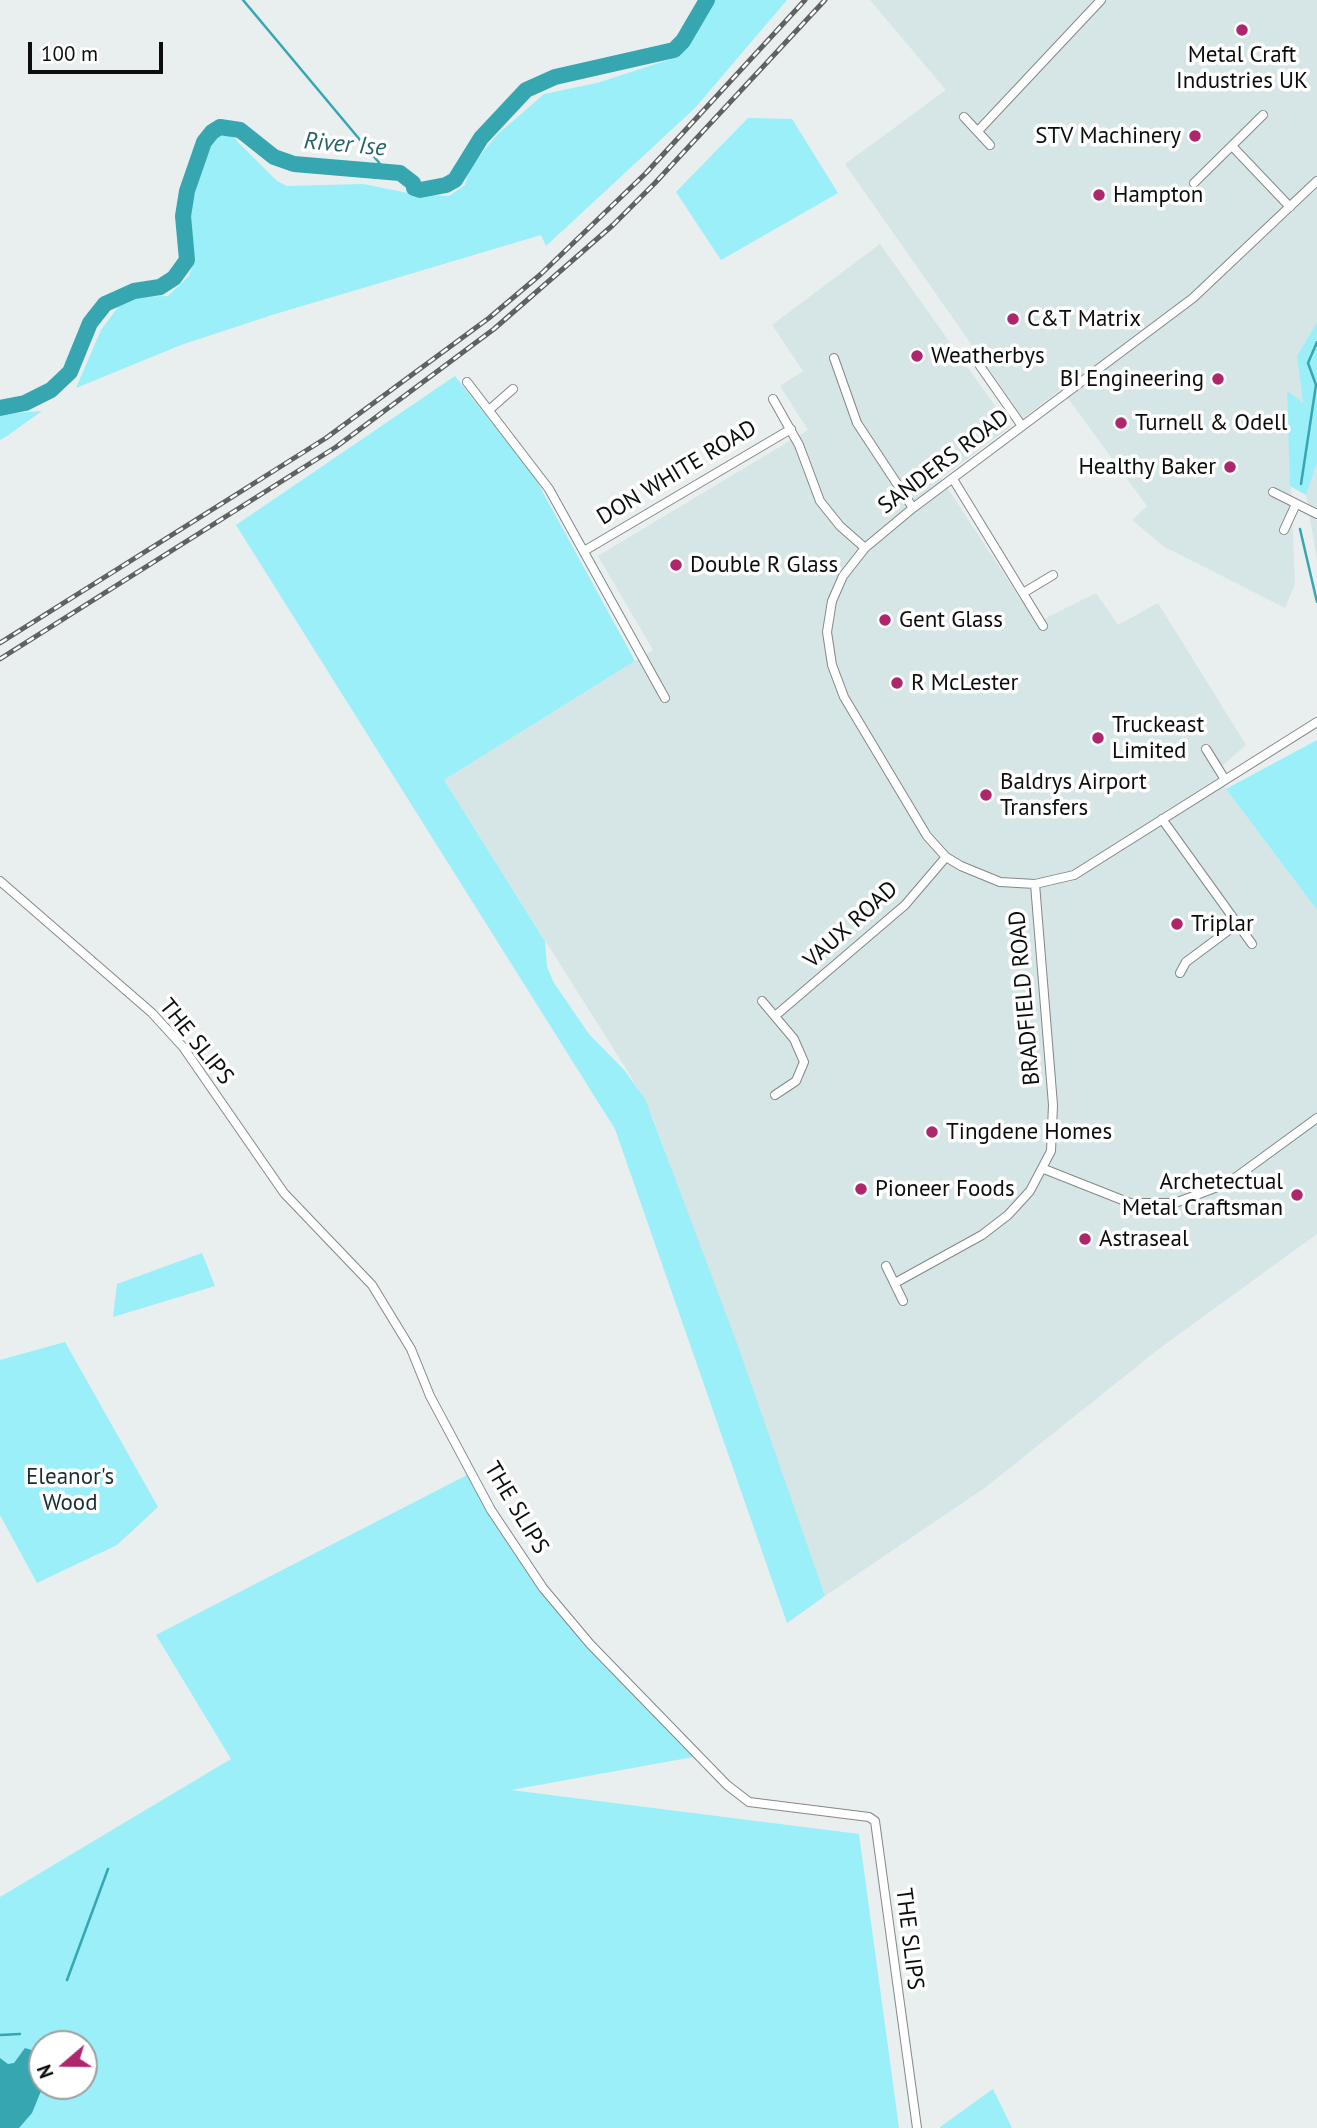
<!DOCTYPE html>
<html>
<head>
<meta charset="utf-8">
<style>
  body { margin:0 }
  #map { position:relative; width:1317px; height:2128px; overflow:hidden; background:#e9eeef; font-family:"PT Sans",sans-serif }
  canvas { display:block }
  .north { position:absolute; left:28px; top:2030px; width:70px; height:70px; box-sizing:border-box; background:#fff; border:2px solid #9e9f9f; border-radius:50%; rotate:250deg; font-size:19px; font-weight:700; line-height:28px; text-align:center; color:#0c0e0e }
  .north::after { content:''; display:block; margin:auto; width:24px; height:32px; background:#ae276d; clip-path:polygon(50% 0,100% 100%,50% 72%,0 100%) }
  .scale { position:absolute; left:28px; top:42px; width:135px; height:32px; box-sizing:border-box; border:4px solid #0c0e0e; border-top:0; padding-left:9px; font-size:21px; line-height:24px; white-space:nowrap; color:#0c0e0e; -webkit-text-stroke:5px #fff; paint-order:stroke }
</style>
</head>
<body>
<div id="map">
<canvas width="1317" height="2128"></canvas>
<div class="north">N</div>
<div class="scale">100 m</div>
</div>
<script>
const c = document.querySelector('canvas').getContext('2d');
c.lineJoin = 'round';
function fill(path, color) { c.fillStyle = color; c.fill(path, 'evenodd'); }
const shape = rows => new Path2D(rows.map(r => 'M' + r).join(''));
function stroke(path, color, width, dash) { c.strokeStyle = color; c.lineWidth = width; c.lineCap = dash ? 'butt' : 'round'; c.setLineDash(dash || []); c.stroke(path); }
function write(font, color, halo, rows, align = 'center') {
  c.font = font + ' "PT Sans",sans-serif'; c.lineWidth = 7; c.setLineDash([]); c.textBaseline = 'middle'; c.strokeStyle = halo; c.fillStyle = color; for (const [text, x, y, turn = 0] of rows) {
    c.save(); c.translate(x, y); c.rotate((+turn || 0) * Math.PI / 180); c.textAlign = isNaN(turn) ? turn : align; if (halo) c.strokeText(text, 0, 0); c.fillText(text, 0, 0); c.restore();
  }
}
fill(shape([
  [870,0,1317,0,1317,322,1297,356,1303,404,1287,392,1295,584,1285,608,1163,546,1132,520,1147,506,1061,389,1023,418,845,164,946,90],
  [880,244,1010,427,941,478,1036,623,1096,593,1118,625,1158,603,1246,745,1214,773,1317,910,1317,1234,1160,1348,986,1487,825,1596,653,1118,630,1075,444,780,653,650,598,556,808,430,780,386,803,371,772,325],
  [1317,463,1317,560,1306,495]
]), '#d6e5e6');
fill(shape([
  [707,0,787,0,695,108,546,246,541,235,272,315,181,345,76,388,101,330,119,306,135,297,168,296,189,276,194,261,189,214,199,177,214,138,220,132,227,131,277,181,287,186,363,184,413,194,449,196,465,185,470,167,497,135,544,94,597,83,671,59,666,49,679,47,683,42],
  [748,118,792,119,838,193,721,260,676,192],
  [1317,322,1317,463,1306,495,1290,486,1287,391,1303,403,1297,356],
  [455,376,534,476,635,661,444,780,545,941,547,967,554,983,589,1034,625,1071,646,1101,739,1349,825,1596,787,1623,615,1129,236,525],
  [42,411,7,436,0,440,0,414],
  [1317,740,1317,910,1226,789],
  [202,1253,215,1286,113,1317,117,1284],
  [65,1342,158,1507,117,1545,37,1583,0,1515,0,1360],
  [471,1473,543,1588,699,1756,511,1790,859,1834,899,2128,0,2128,0,1897,231,1759,156,1635],
  [42,2044,84,2044,84,2086,42,2086],
  [993,2089,1012,2128,940,2128,940,2127]
]), '#9aeff8');
fill(shape([
  [25,2048,38,2052,42,2060,43,2086,32,2113,19,2128,0,2128,0,2058,8,2064,14,2063]
]), '#36a6b0');
stroke(shape([
  [243,0,386,171],
  [1301,484,1316,385,1308,363,1317,342],
  [1300,529,1317,602],
  [67,1980,108,1869],
  [0,2035,20,2034]
]), '#36a6b0', 2.5);
stroke(shape([
  [0,408,25,403,51,390,70,372,90,323,105,304,134,291,160,287,174,278,187,260,183,216,187,191,204,142,212,132,220,127,240,130,274,157,294,164,400,173,413,183,414,188,420,190,446,185,455,180,481,138,526,90,555,77,674,50,683,41,707,0]
]), '#36a6b0', 16);
const minor = shape([
  [964,117,990,145],
  [978,131,1101,0],
  [1232,146,1290,207],
  [1317,181,1193,298,913,508,865,548,843,576,832,601,827,632,832,665,844,697,927,836,946,857,961,866,1000,882,1035,884,1074,875,1317,722],
  [1194,183,1263,115],
  [834,358,857,423,913,508],
  [980,366,1022,426],
  [467,382,549,489,665,698],
  [773,399,799,445,820,501,840,526,865,548],
  [489,410,513,389],
  [953,479,1043,626],
  [1273,492,1317,514],
  [1284,530,1296,504],
  [584,551,791,429],
  [1023,593,1053,575],
  [1206,749,1224,778],
  [1162,819,1252,944],
  [0,881,152,1013,183,1047,284,1193,372,1285,411,1349,430,1396,491,1510,543,1588,590,1644,727,1785,749,1802,869,1817,875,1821,917,2128],
  [1180,973,1186,962,1237,924],
  [762,1001,794,1039,804,1062,796,1081,775,1095],
  [775,1016,905,905,946,857],
  [1044,1169,1130,1203,1175,1203,1228,1183,1317,1118],
  [886,1266,903,1301],
  [895,1283,982,1235,1008,1215,1030,1191,1051,1151,1053,1105,1035,884]
]);
stroke(minor, '#838889', 10);
stroke(minor, '#fff', 8);
const rail = shape([
  [0,643,326,438,489,318,541,274,646,173,805,0],
  [0,659,336,447,494,329,613,225,655,183,825,0]
]);
stroke(rail, '#5f6262', 5);
stroke(rail, '#fff', 2.5, [8]);
for (const [x, y, r, color] of [
  [1242,30,7,"#ae276d"],
  [1195,136,7,"#ae276d"],
  [1099,195,7,"#ae276d"],
  [1013,319,7,"#ae276d"],
  [917,356,7,"#ae276d"],
  [1218,379,7,"#ae276d"],
  [1121,423,7,"#ae276d"],
  [1230,467,7,"#ae276d"],
  [676,565,7,"#ae276d"],
  [885,620,7,"#ae276d"],
  [897,683,7,"#ae276d"],
  [1098,738,7,"#ae276d"],
  [986,795,7,"#ae276d"],
  [1177,924,7,"#ae276d"],
  [932,1132,7,"#ae276d"],
  [861,1189,7,"#ae276d"],
  [1297,1195,7,"#ae276d"],
  [1085,1239,7,"#ae276d"]
]) { const dot = new Path2D(); dot.arc(x, y, r, 0, 2 * Math.PI); c.fillStyle = color; c.fill(dot); stroke(dot, '#fff', 2.5); }
write('23px', '#0c0e0e', '#fff', [
  ["Metal Craft",1242,55,"center"],
  ["Industries UK",1242,81,"center"],
  ["STV Machinery",1181,136,"right"],
  ["Hampton",1113,195],
  ["C&T Matrix",1027,319],
  ["Weatherbys",931,356],
  ["BI Engineering",1204,379,"right"],
  ["Turnell & Odell",1135,423],
  ["Healthy Baker",1216,467,"right"],
  ["Double R Glass",690,565],
  ["Gent Glass",899,620],
  ["R McLester",911,683],
  ["Truckeast",1112,725],
  ["Limited",1112,751],
  ["Baldrys Airport",1000,782],
  ["Transfers",1000,808],
  ["Triplar",1191,924],
  ["Tingdene Homes",946,1132],
  ["Archetectual",1283,1182,"right"],
  ["Metal Craftsman",1283,1208,"right"],
  ["Pioneer Foods",875,1189],
  ["Astraseal",1099,1239]
], 'left');
write('23px', '#0c0e0e', '#fff', [
  ["SANDERS ROAD",944,462,-37],
  ["DON WHITE ROAD",677,473,-31],
  ["VAUX ROAD",851,925,-42],
  ["BRADFIELD ROAD",1025,998,-95],
  ["THE SLIPS",196,1042,51],
  ["THE SLIPS",516,1508,59],
  ["THE SLIPS",909,1939,83]
]);
write('23px', '#172f32', '#fff', [
  ["Eleanor's",70,1477],
  ["Wood",70,1503]
]);
write('italic 24px', '#276268', '#fff', [
  ["River Ise",345,145,5]
]);
</script>
</body>
</html>
